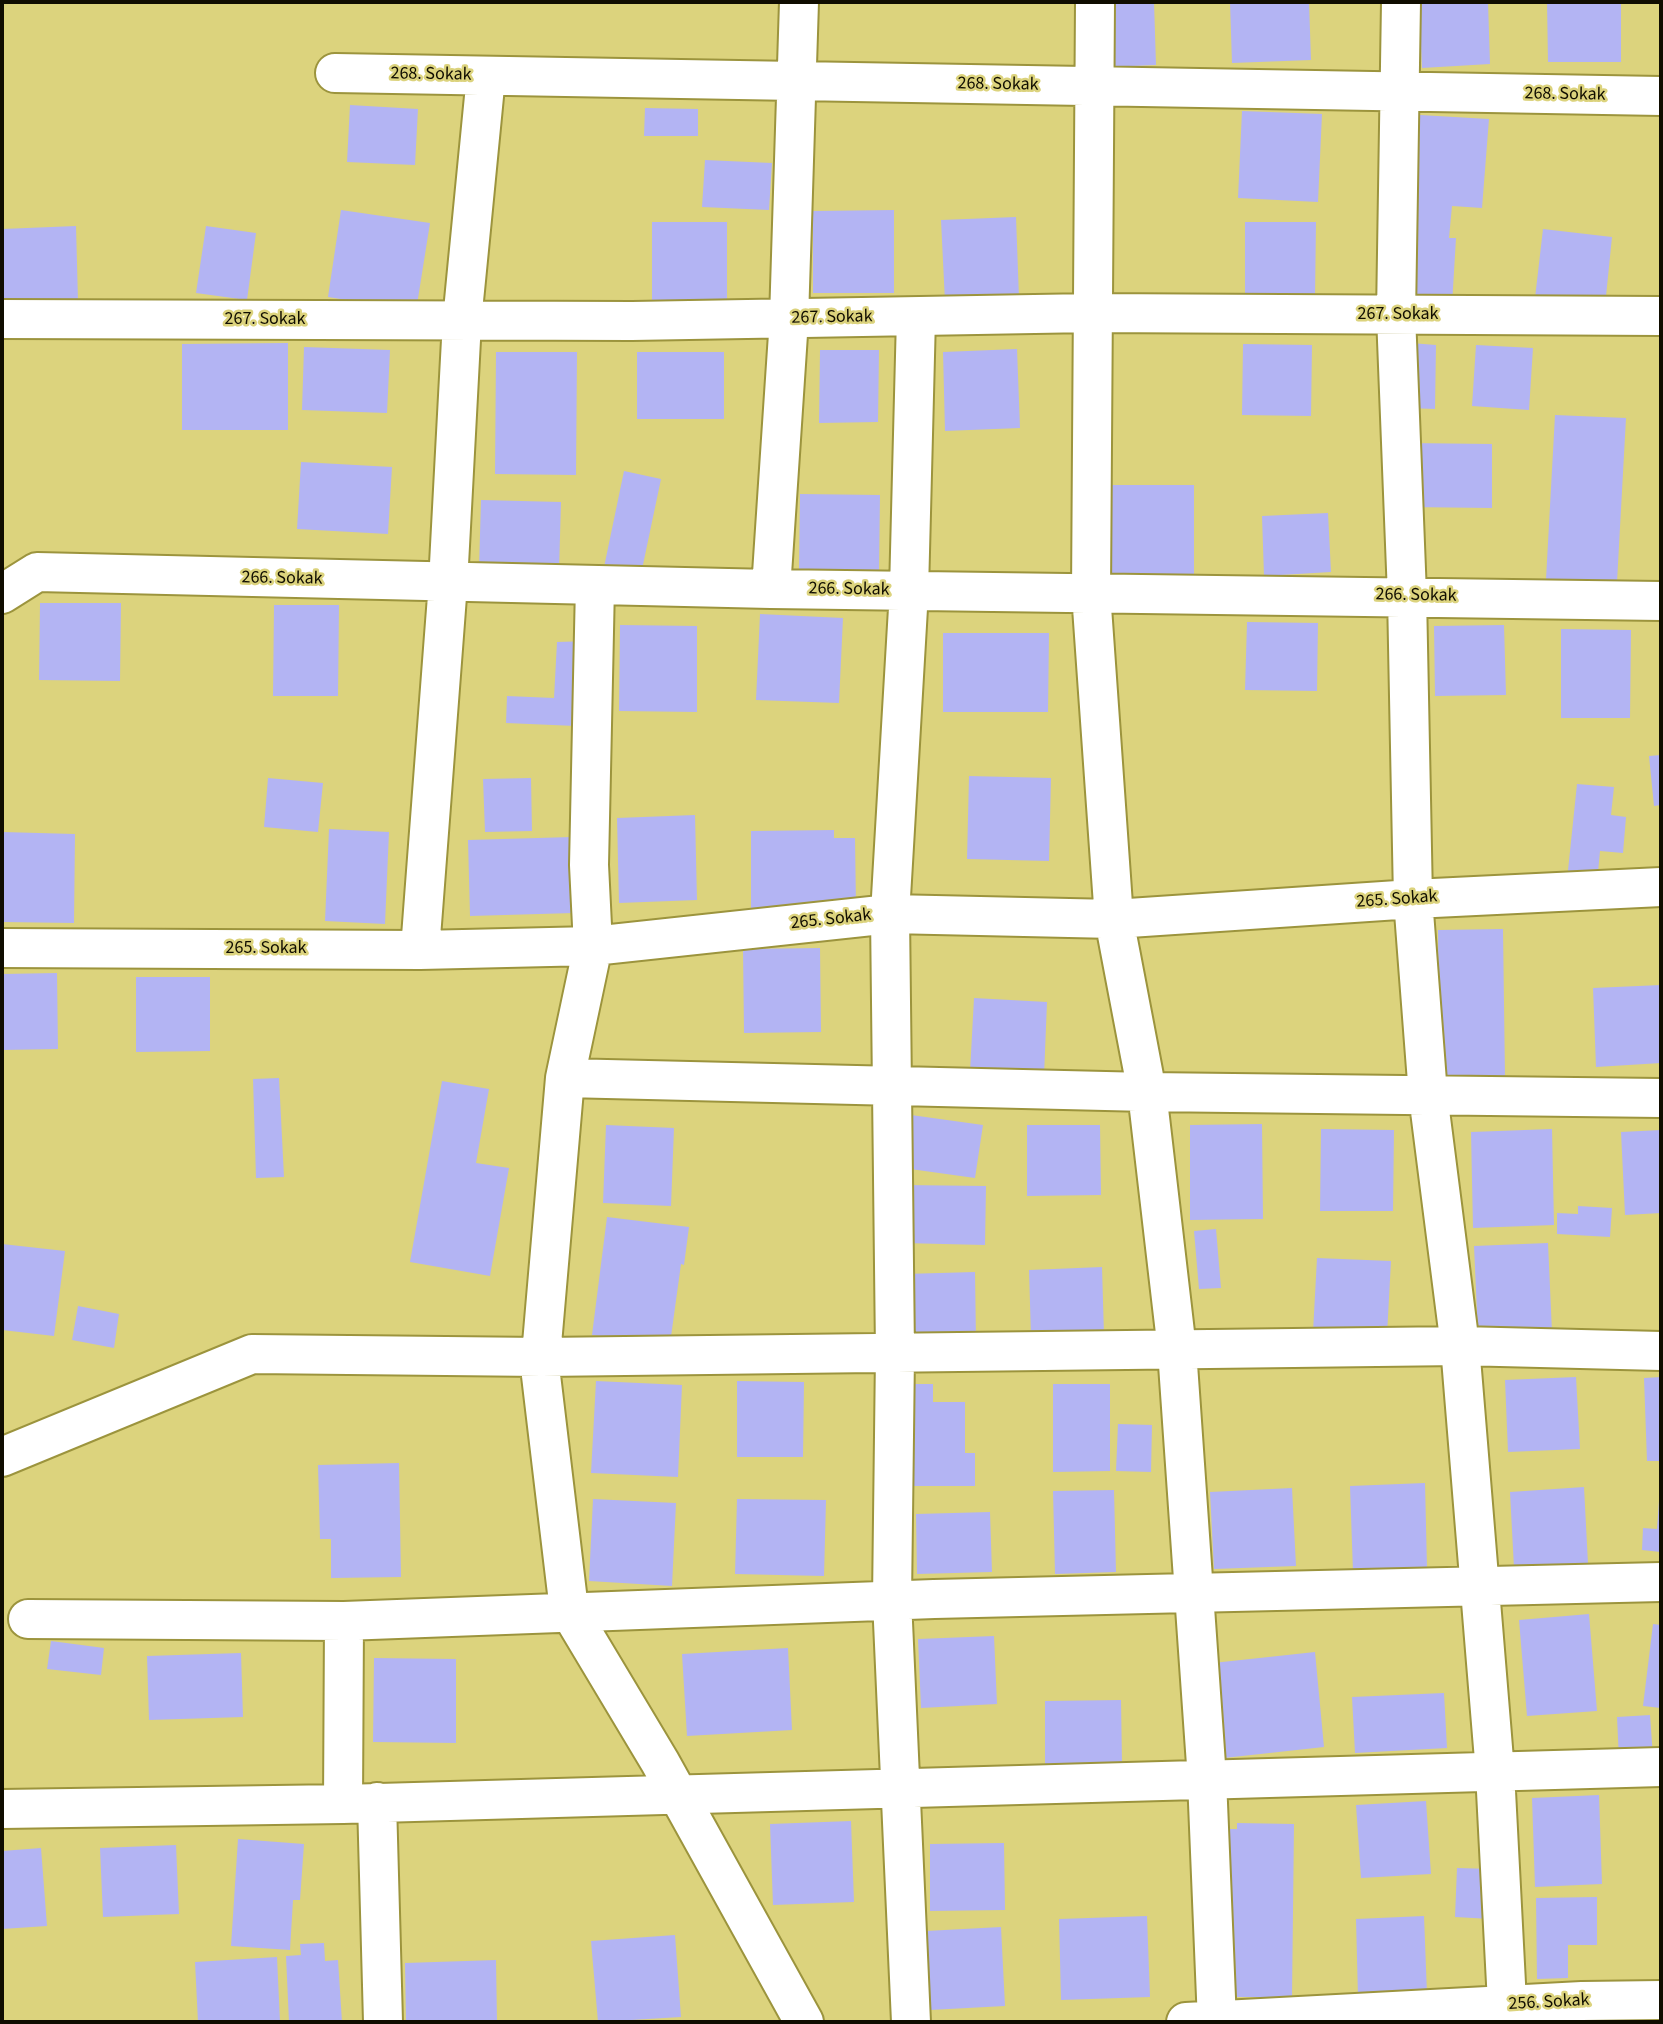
<!DOCTYPE html>
<html>
<head>
<meta charset="utf-8">
<style>
  body { margin:0 }
  #map { position:relative; width:1663px; height:2024px; overflow:hidden; background:#dcd37d; font-family:"Source Sans 3",sans-serif }
  canvas { display:block }
  .frame { position:absolute; inset:0; border:4px solid #100d00; pointer-events:none }
</style>
</head>
<body>
<div id="map">
<canvas width="1663" height="2024"></canvas>
<div class="frame"></div>
</div>
<script>
const c = document.querySelector('canvas').getContext('2d');
c.lineJoin = 'round';
function fill(path, color) { c.fillStyle = color; c.fill(path, 'evenodd'); }
const shape = rows => new Path2D(rows.map(r => 'M' + r).join(''));
function stroke(path, color, width, dash) { c.strokeStyle = color; c.lineWidth = width; c.lineCap = dash ? 'butt' : 'round'; c.setLineDash(dash || []); c.stroke(path); }
function write(font, color, halo, rows, align = 'center') {
  c.font = font + ' "Source Sans 3",sans-serif'; c.lineWidth = 5; c.setLineDash([]); c.textBaseline = 'middle'; c.strokeStyle = halo; c.fillStyle = color; for (const [text, x, y, turn = 0] of rows) {
    c.save(); c.translate(x, y); c.rotate((+turn || 0) * Math.PI / 180); c.textAlign = isNaN(turn) ? turn : align; if (halo) c.strokeText(text, 0, 0); c.fillText(text, 0, 0); c.restore();
  }
}
fill(shape([
  [1108,2,1154,2,1156,65,1110,67],
  [1230,2,1309,2,1311,60,1232,63],
  [1419,2,1488,2,1490,64,1422,68],
  [1547,2,1621,2,1621,62,1548,62],
  [350,105,418,109,415,165,347,162],
  [645,108,698,109,698,136,644,136],
  [1242,111,1322,114,1318,202,1238,198],
  [1420,115,1489,119,1482,208,1452,206,1449,238,1456,238,1452,305,1406,302],
  [705,160,772,163,769,210,702,207],
  [341,210,430,223,416,311,328,297],
  [894,210,894,293,813,293,813,211],
  [1016,217,1019,298,945,302,941,220],
  [652,222,727,222,727,300,652,300],
  [1245,222,1316,222,1315,298,1245,298],
  [76,226,78,301,2,304,2,229],
  [206,226,256,233,247,300,196,293],
  [1543,229,1612,237,1605,306,1535,298],
  [288,343,288,430,182,430,182,344],
  [1411,343,1436,345,1435,409,1409,408],
  [1243,344,1312,345,1311,416,1242,415],
  [1476,345,1533,348,1529,410,1472,406],
  [304,347,390,350,387,413,302,410],
  [1017,349,1020,428,945,431,943,352],
  [820,350,879,350,878,422,819,423],
  [496,352,577,352,576,475,495,474],
  [637,352,724,352,724,419,637,419],
  [1555,415,1626,418,1617,582,1546,579],
  [1406,443,1492,444,1492,508,1406,507],
  [301,462,392,467,388,534,297,529],
  [624,471,661,479,640,579,603,572],
  [1106,485,1194,485,1194,574,1106,574],
  [800,494,880,495,879,572,799,570],
  [481,500,561,502,559,571,479,569],
  [1328,513,1331,572,1264,576,1262,516],
  [40,603,121,603,120,681,39,680],
  [274,605,339,605,338,696,273,696],
  [760,614,843,618,839,703,756,700],
  [1247,622,1318,623,1317,691,1245,690],
  [620,625,697,626,697,712,619,711],
  [1504,625,1506,695,1435,696,1434,626],
  [1561,629,1631,630,1630,718,1561,718],
  [943,633,1049,633,1048,712,943,712],
  [589,641,576,726,506,723,507,696,554,698,557,642],
  [1661,755,1661,805,1654,806,1649,756],
  [969,776,1051,778,1049,861,967,859],
  [268,778,323,783,318,832,264,827],
  [531,778,532,831,485,832,483,779],
  [1577,784,1614,787,1611,815,1626,817,1623,853,1600,851,1597,883,1567,880],
  [695,815,697,900,619,903,617,818],
  [329,829,389,832,385,924,325,921],
  [834,830,834,838,855,838,856,907,751,909,751,831],
  [2,832,75,834,74,923,2,922],
  [572,837,574,913,470,916,468,840],
  [1503,929,1505,1078,1439,1079,1438,930],
  [820,948,821,1032,744,1033,743,949],
  [57,973,58,1049,2,1050,2,974],
  [136,977,210,977,210,1051,136,1052],
  [1661,985,1661,1063,1596,1067,1593,988],
  [974,998,1047,1002,1044,1076,970,1072],
  [279,1078,284,1177,256,1178,253,1079],
  [442,1081,489,1089,476,1163,509,1168,490,1276,410,1262],
  [911,1115,983,1125,975,1178,903,1168],
  [1262,1124,1263,1219,1190,1220,1190,1125],
  [606,1125,674,1128,671,1206,603,1203],
  [1027,1125,1100,1125,1101,1195,1027,1196],
  [1321,1129,1394,1130,1393,1211,1320,1211],
  [1552,1129,1554,1225,1473,1228,1471,1132],
  [1661,1130,1661,1213,1625,1215,1621,1132],
  [903,1185,986,1186,985,1245,902,1243],
  [1578,1206,1612,1208,1610,1237,1557,1234,1557,1213,1578,1214],
  [607,1217,689,1227,684,1265,681,1264,670,1344,592,1335],
  [1216,1229,1221,1288,1199,1289,1194,1231],
  [1548,1243,1552,1332,1478,1335,1474,1246],
  [2,1244,65,1251,54,1336,2,1330],
  [1317,1258,1391,1261,1387,1335,1313,1332],
  [1102,1267,1104,1335,1031,1337,1029,1270],
  [975,1272,976,1341,905,1342,904,1274],
  [78,1306,119,1314,114,1348,72,1340],
  [1576,1377,1580,1449,1508,1452,1505,1380],
  [1661,1377,1661,1461,1647,1461,1644,1378],
  [596,1381,682,1385,678,1477,591,1473],
  [737,1381,804,1382,803,1457,737,1457],
  [908,1384,933,1384,933,1402,965,1402,965,1453,975,1453,975,1486,908,1486],
  [1053,1384,1110,1384,1110,1471,1053,1472],
  [1118,1424,1152,1425,1151,1472,1116,1471],
  [399,1463,401,1577,331,1578,331,1539,320,1539,318,1465],
  [1425,1483,1427,1568,1353,1572,1350,1486],
  [1584,1487,1588,1564,1514,1568,1510,1492],
  [1292,1488,1296,1566,1214,1569,1210,1492],
  [1114,1490,1116,1572,1055,1574,1053,1491],
  [593,1499,676,1503,672,1586,589,1581],
  [737,1499,826,1500,824,1576,735,1574],
  [1659,1501,1661,1552,1642,1550,1643,1528,1657,1529],
  [990,1512,992,1572,917,1574,916,1514],
  [1589,1614,1597,1711,1527,1716,1519,1620],
  [1653,1624,1661,1625,1661,1708,1643,1706],
  [994,1636,997,1704,921,1708,918,1639],
  [51,1641,104,1648,101,1675,47,1669],
  [788,1648,792,1730,687,1736,682,1654],
  [1315,1652,1324,1747,1224,1758,1213,1663],
  [241,1653,243,1717,149,1720,147,1656],
  [374,1658,456,1659,456,1743,373,1742],
  [1444,1693,1447,1748,1355,1753,1352,1697],
  [1121,1700,1122,1764,1045,1764,1045,1701],
  [1650,1715,1653,1757,1619,1759,1617,1717],
  [1599,1795,1602,1884,1535,1887,1532,1798],
  [1426,1801,1431,1874,1361,1878,1356,1805],
  [851,1821,854,1902,773,1905,770,1824],
  [1237,1823,1294,1824,1292,1997,1222,1997,1225,1829,1237,1829],
  [238,1839,304,1844,300,1900,293,1900,290,1950,231,1946],
  [1004,1843,1005,1910,930,1911,930,1844],
  [176,1845,179,1914,103,1917,100,1848],
  [41,1848,47,1926,2,1929,2,1851],
  [1457,1868,1493,1869,1491,1919,1455,1917],
  [1597,1897,1597,1945,1568,1945,1568,1978,1537,1979,1536,1898],
  [1147,1916,1150,1997,1061,2000,1059,1919],
  [1424,1916,1427,1994,1358,1997,1356,1919],
  [1001,1927,1005,2006,930,2010,926,1931],
  [675,1935,681,2017,598,2022,591,1941],
  [324,1943,325,1961,338,1960,342,2022,289,2022,286,1956,301,1955,300,1944],
  [277,1957,280,2022,198,2022,195,1962],
  [496,1960,497,2022,406,2022,405,1963]
]), '#b3b4f3');
const minor = shape([
  [1095,2,1091,593,1114,919,1147,1092,1177,1350,1207,1779,1217,2022],
  [1401,2,1396,315,1407,595,1413,899,1428,1095,1460,1346,1495,1772,1508,2022],
  [335,73,1661,96],
  [2,319,632,321,1092,313,1661,316],
  [595,585,589,865,593,946,565,1078,540,1367,569,1610,660,1762,804,2022],
  [771,589,789,319,799,2],
  [2,594,37,572,771,589,1661,601],
  [2,948,420,950,593,946,890,914,1114,919,1413,899,1661,887],
  [420,950,448,583,462,321,486,76],
  [565,1078,1147,1092,1661,1098],
  [2,1457,252,1354,542,1357,1460,1346,1661,1351],
  [28,1619,344,1621,934,1599,1661,1582],
  [377,1802,383,2022],
  [343,1804,344,1621],
  [2,1809,343,1804,1661,1767],
  [911,2022,892,1600,895,1353,890,914,909,591,916,317],
  [1186,2022,1582,2001,1661,2000]
]);
stroke(minor, '#9c943d', 42);
stroke(minor, '#fff', 38);
write('18px', '#100d00', '#dcd37d', [
  ["268. Sokak",431,75,1],
  ["268. Sokak",998,85,1],
  ["268. Sokak",1565,95,1],
  ["267. Sokak",1398,315],
  ["267. Sokak",832,318,-1],
  ["267. Sokak",265,320],
  ["266. Sokak",282,579,1],
  ["266. Sokak",849,590,1],
  ["266. Sokak",1416,596,1],
  ["265. Sokak",1397,900,-4],
  ["265. Sokak",831,920,-6],
  ["265. Sokak",266,949],
  ["256. Sokak",1549,2003,-3]
]);
</script>
</body>
</html>
